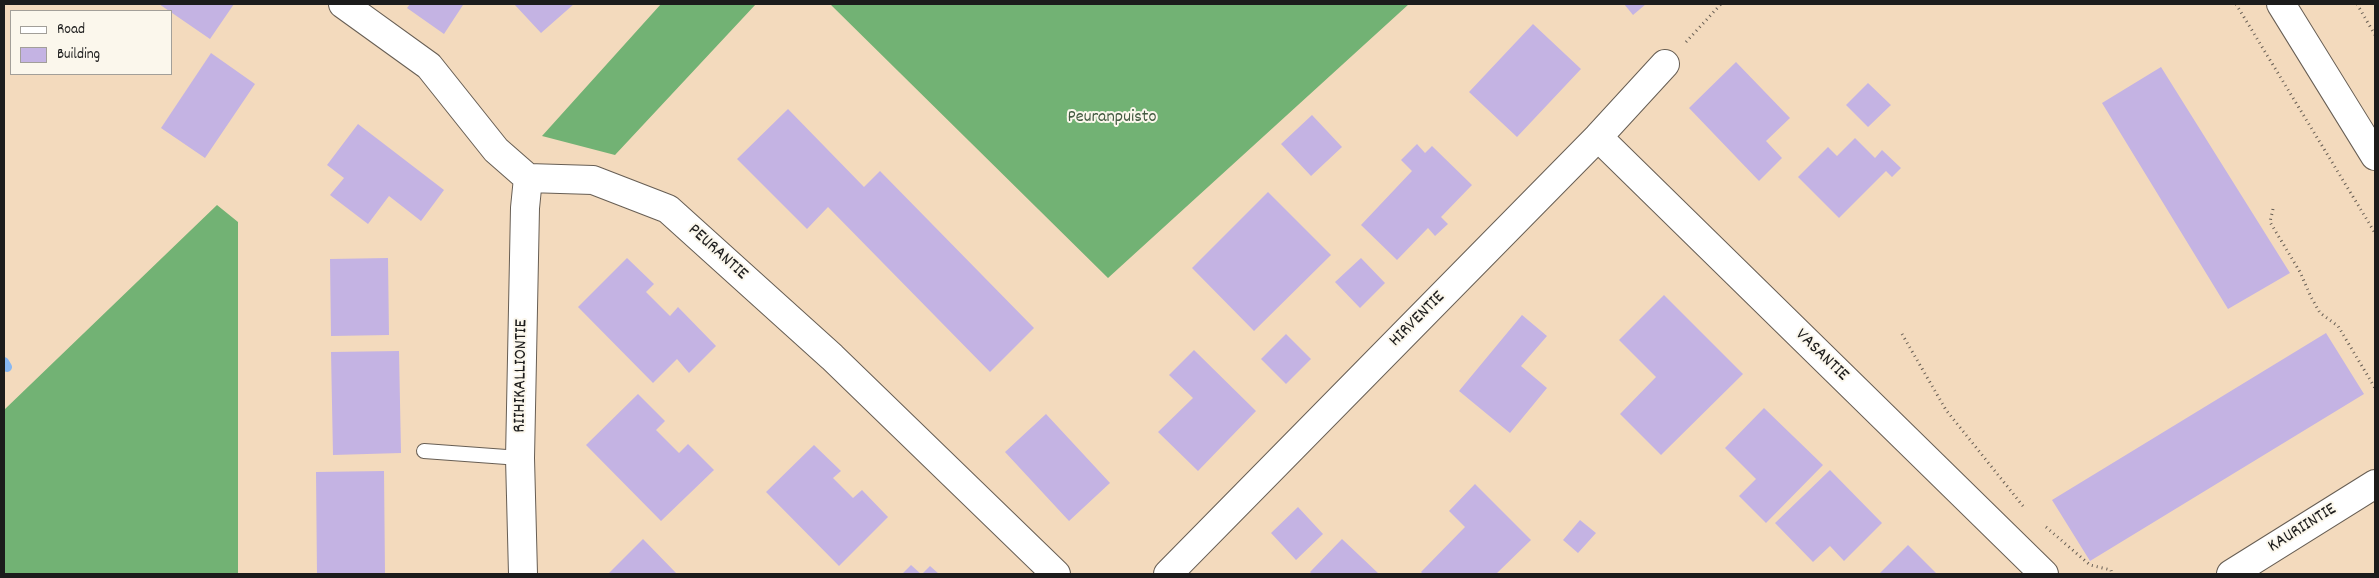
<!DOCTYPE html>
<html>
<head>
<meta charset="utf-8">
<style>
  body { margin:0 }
  #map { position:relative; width:2379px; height:578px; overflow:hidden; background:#f3dabd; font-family:Dekko,sans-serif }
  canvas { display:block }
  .frame { position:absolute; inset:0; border:5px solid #1c1c1c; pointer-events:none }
  .legend { position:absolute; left:10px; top:10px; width:162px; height:65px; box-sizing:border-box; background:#fbf7ec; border:1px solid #a29f99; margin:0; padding:6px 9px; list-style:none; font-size:15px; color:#1c1c1c }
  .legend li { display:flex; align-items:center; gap:10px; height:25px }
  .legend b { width:25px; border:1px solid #a29f99 }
</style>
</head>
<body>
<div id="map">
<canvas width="2379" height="578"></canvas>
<div class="frame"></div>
<ul class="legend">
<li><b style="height:6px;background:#fff"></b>Road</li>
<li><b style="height:14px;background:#c4b3e3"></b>Building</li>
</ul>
</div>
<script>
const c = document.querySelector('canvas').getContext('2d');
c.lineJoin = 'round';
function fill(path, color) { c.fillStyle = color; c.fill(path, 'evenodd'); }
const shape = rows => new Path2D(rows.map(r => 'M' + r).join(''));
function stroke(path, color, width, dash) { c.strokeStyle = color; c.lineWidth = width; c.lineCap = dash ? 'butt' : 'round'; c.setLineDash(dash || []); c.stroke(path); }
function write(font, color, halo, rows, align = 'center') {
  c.font = font + ' Dekko,sans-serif'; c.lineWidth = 4; c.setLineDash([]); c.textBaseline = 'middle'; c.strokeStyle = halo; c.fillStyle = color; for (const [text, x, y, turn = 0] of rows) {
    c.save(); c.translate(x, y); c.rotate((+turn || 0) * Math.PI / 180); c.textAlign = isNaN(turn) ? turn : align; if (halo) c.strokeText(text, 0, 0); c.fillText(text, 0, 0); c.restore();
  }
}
fill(shape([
  [661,4,756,4,615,155,542,136],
  [830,4,1409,4,1108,278],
  [217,205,238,222,238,574,4,574,4,410]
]), '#72b274');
stroke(shape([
  [4,362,7,367]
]), '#88b8f3', 10);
fill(shape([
  [159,4,234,4,210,39],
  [410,4,461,4,463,5,444,34,407,8],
  [514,4,574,4,541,33],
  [1624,4,1646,4,1633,15],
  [1533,24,1581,69,1517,137,1469,92],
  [211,53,255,84,205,158,161,128],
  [1736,62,1790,118,1766,141,1782,158,1759,181,1689,108],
  [2161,67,2290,273,2228,309,2102,103],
  [1868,83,1891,105,1868,127,1846,105],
  [788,109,864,187,880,171,1034,328,990,372,828,207,807,229,737,159],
  [1312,115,1342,147,1311,176,1281,144],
  [358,124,444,190,421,221,389,196,368,224,330,195,344,178,327,165],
  [1855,138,1875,158,1882,150,1901,168,1892,177,1886,171,1839,218,1798,177,1828,147,1837,156],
  [1417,144,1425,153,1432,146,1472,185,1441,217,1448,224,1435,236,1428,228,1397,260,1361,225,1412,171,1401,160],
  [1268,192,1331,255,1254,331,1192,268],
  [388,258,389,335,331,336,330,259],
  [627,258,654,284,646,292,670,316,678,307,716,346,689,373,677,359,653,383,578,307],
  [1361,258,1385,283,1360,308,1335,282],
  [1664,295,1743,374,1661,455,1620,414,1656,377,1619,340],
  [1522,315,1547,336,1521,366,1547,388,1510,433,1459,391],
  [2326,333,2364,394,2090,561,2052,500],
  [1286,334,1311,359,1286,384,1261,359],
  [1194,350,1256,411,1198,471,1158,432,1193,398,1169,375],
  [399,351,401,453,333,455,331,352],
  [638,394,665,421,656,430,679,453,688,444,714,470,661,521,586,445],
  [1764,408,1823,465,1766,523,1739,496,1756,479,1725,448],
  [1046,414,1110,483,1069,521,1005,452],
  [814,445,841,471,833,478,853,498,862,490,888,517,839,566,766,492],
  [1830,470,1882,523,1844,561,1830,546,1813,562,1775,523],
  [384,471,385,574,317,574,316,472],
  [1475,484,1531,540,1496,574,1423,574,1421,572,1465,527,1449,511],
  [1298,507,1323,534,1296,560,1271,533],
  [1580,520,1596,533,1578,553,1563,540],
  [643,539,677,574,608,574],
  [1342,539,1379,574,1312,574,1310,572],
  [1908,545,1937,574,1879,574],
  [911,565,921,574,902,574],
  [930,566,939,574,922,574]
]), '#c4b3e3');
const lane = shape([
  [424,451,520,458]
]);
const street = shape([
  [343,4,429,66,496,150,528,178,593,180,668,209,832,357,1056,574],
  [1598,137,2044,574],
  [523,574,520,458,525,208,528,178],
  [1168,574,1598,137,1665,64],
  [2231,574,2375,484]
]);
const secondary = shape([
  [2281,4,2375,156]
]);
stroke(lane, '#675e54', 16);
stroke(street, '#675e54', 30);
stroke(secondary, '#675e54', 30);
stroke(shape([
  [2236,4,2375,233],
  [2357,4,2375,35],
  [1686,42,1721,4],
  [2273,209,2270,222,2300,272,2311,297,2320,313,2338,326,2375,388],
  [1902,334,1946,410,2023,506],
  [2046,527,2090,565,2111,570,2112,574]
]), '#675e54', 3, [1, 4]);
stroke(lane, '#fff', 14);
stroke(street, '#fff', 28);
stroke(secondary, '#fff', 28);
write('18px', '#445b42', '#fbf7ec', [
  ["Peuranpuisto",1112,119]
]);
write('18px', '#1c1c1c', '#fbf7ec', [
  ["PEURANTIE",717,253,42],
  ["HIRVENTIE",1418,320,-45],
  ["VASANTIE",1821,356,44],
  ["RIIHIKALLIONTIE",522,376,-89],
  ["KAURIINTIE",2303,529,-32]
]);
</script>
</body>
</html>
